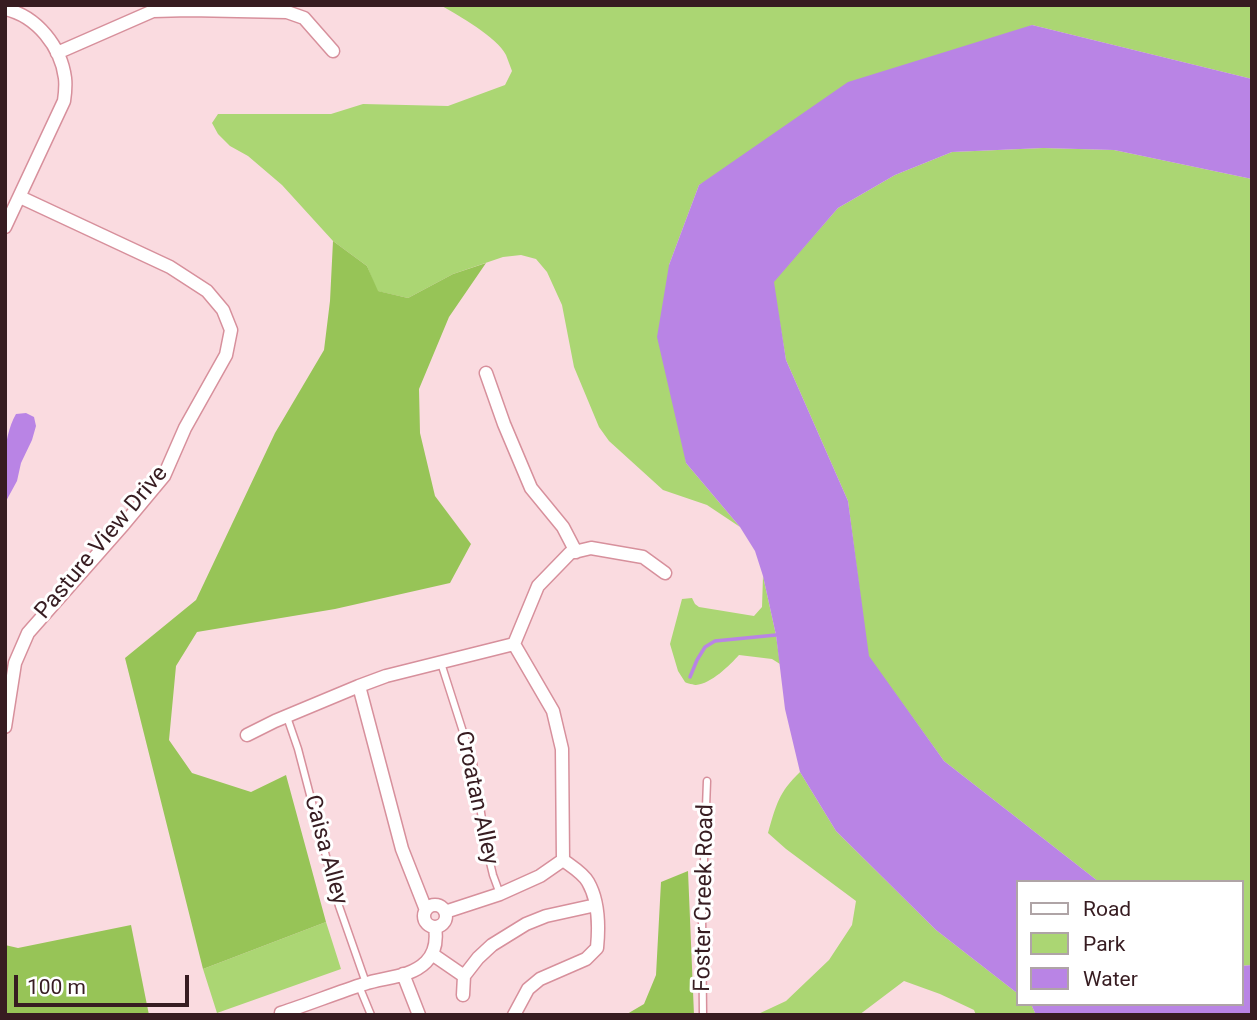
<!DOCTYPE html>
<html>
<head>
<meta charset="utf-8">
<style>
	body { margin:0 }
	#map { position:relative; width:1257px; height:1020px; overflow:hidden; background:#fadbe0; font-family:Roboto,sans-serif }
	canvas { display:block }
	.frame { position:absolute; inset:0; border:7px solid #371c21; pointer-events:none }
	.legend { position:absolute; left:1016px; top:880px; width:228px; height:126px; box-sizing:border-box; background:#fff; border:2px solid #afa4a6; margin:0; padding:9px 12px; list-style:none; font-size:21px; color:#371c21 }
	.legend li { display:flex; align-items:center; gap:14px; height:35px }
	.legend b { width:35px; border:2px solid #afa4a6 }
	.scale { position:absolute; left:14px; top:975px; width:175px; height:32px; box-sizing:border-box; border:4px solid #371c21; border-top:0; padding-left:9px; font-size:21px; line-height:24px; white-space:nowrap; color:#371c21; -webkit-text-stroke:5px #fff; paint-order:stroke }
</style>
</head>
<body>
<div id="map">
<canvas width="1257" height="1020"></canvas>
<div class="frame"></div>
<ul class="legend">
<li><b style="height:9px;background:#fff"></b>Road</li>
<li><b style="height:19px;background:#abd673"></b>Park</li>
<li><b style="height:19px;background:#b984e5"></b>Water</li>
</ul>
<div class="scale">100 m</div>
</div>
<script>
const c = document.querySelector('canvas').getContext('2d');
c.lineJoin = 'round';
function fill(path, color) { c.fillStyle = color; c.fill(path, 'evenodd'); }
function stroke(path, color, width, dash) { c.strokeStyle = color; c.lineWidth = width; c.lineCap = dash ? 'butt' : 'round'; c.setLineDash(dash || []); c.stroke(path); }
function drawText(font, color, halo, rows, align = 'center') {
  c.font = font + ' Roboto,sans-serif'; c.lineWidth = 6; c.setLineDash([]); c.textBaseline = 'middle'; c.strokeStyle = halo; c.fillStyle = color; for (const [text, x, y, turn = 0] of rows) {
    c.save(); c.translate(x, y); c.rotate((+turn || 0) * Math.PI / 180); c.textAlign = isNaN(turn) ? turn : align; if (halo) c.strokeText(text, 0, 0); c.fillText(text, 0, 0); c.restore();
  }
}
fill(new Path2D(`
	M440 5H1252V79L1032 25 699 185 669 265 686 463 740 527 707 505 663 490 609 441 599 427 574 367 562 305 547 272 536 259 521 255 503 257 453 274 408 298 377 291 367 266 333 241 282 185 248 156 230 146 218 134 212 123 218 114H331L363 104 448 106 505 85 512 71C510 66 508 60 506 55 497 37 458 15 440 5Z
	M1043 148 1114 150 1252 179V965L1241 966V882H1099L944 761 868 656 848 501 786 360 773 282 838 208 895 175 952 152Z
	M763 576 776 635 780 664 772 659 739 655C730 665 711 684 696 685 695 685 686 683 685 682L678 671 670 644 682 599 692 598 695 604 699 607 754 616 762 607Z
	M800 772 836 831 936 930 1017 993V1004H1031L1036 1015H976L974 1010 940 994 904 981 859 1015H756L786 1001 829 960 852 925 856 901 786 849 768 833C776 805 779 792 800 772Z
	M326 922 341 969 217 1013 203 969Z`), '#abd673');
fill(new Path2D(`
	M333 241 367 266 378 291 408 298 453 274 486 263 449 317 419 389 420 433 435 496 471 544 450 583 335 609 197 632 176 666 169 740 192 773 251 792 286 775 326 922 203 969 125 658 196 600 275 433 324 350 330 301Z
	M688 871 694 1015H621L627 1014 644 1004 656 975 661 882Z
	M131 925 149 1015H5V945L18 948Z`), '#97c457');
fill(new Path2D(`
	M1032 25 1252 79V179L1114 150 1043 148 952 152 895 175 838 208 774 282 786 360 848 501 869 656 944 761 1099 882H1017V993L936 930 836 831 800 772 785 709 776 635 763 576 755 551 740 527 686 463 657 337 669 265 699 185 848 82Z
	M26 413 34 417 36 426 32 440 21 463 17 481 5 503C5 473 1 441 16 414Z
	M1252 965V1015H1036L1031 1004H1241V966Z`), '#b984e5');
stroke(new Path2D(`
	M690 677 697 660 705 647 715 641 776 635`), '#b984e5', 3.5);
const lane = new Path2D(`
	M441 663 473 763 487 850 493 875 500 894
	M287 717 298 749 339 906 366 983
	M359 986 371 1015
	M703 1015 702 914 707 781`);
const street = new Path2D(`
	M5 9C37 16 61 47 65 78 66 86 65 94 64 101L5 227
	M57 53 153 11 189 10 287 12 304 18 333 51
	M486 373 504 424 531 488 563 527 576 552
	M514 644 538 586 570 553 591 548 643 557 665 573
	M5 727 15 663 28 633 124 524 164 476 185 428 226 355 231 330 223 310 207 291 170 267 20 197
	M247 735 275 721 359 686
	M424 916a11 11 0 1 1 22 0a11 11 0 1 1-22 0Z
	M426 910 402 849 359 686 386 676 514 644
	M445 912 500 894 540 876 563 860 562 749 553 711 514 644
	M432 954 464 976
	M403 974 419 1015
	M463 995 464 976 478 958 492 945 526 924 546 916 596 905
	M281 1015V1013C309 1004 336 993 364 984 384 977 410 978 426 962 436 952 437 940 435 927
	M514 1015 528 989 540 979 586 959 597 948C599 928 599 901 588 882 583 873 571 866 563 860`);
stroke(lane, '#d7909c', 9);
stroke(street, '#d7909c', 15);
stroke(lane, '#fff', 6);
stroke(street, '#fff', 12);
drawText('23px', '#371c21', '#fff', [
	["Pasture View Drive",102,543,-50],
	["Croatan Alley",476,798,78],
	["Caisa Alley",325,850,75],
	["Foster Creek Road",705,898,-89]
]);
</script>
</body>
</html>
